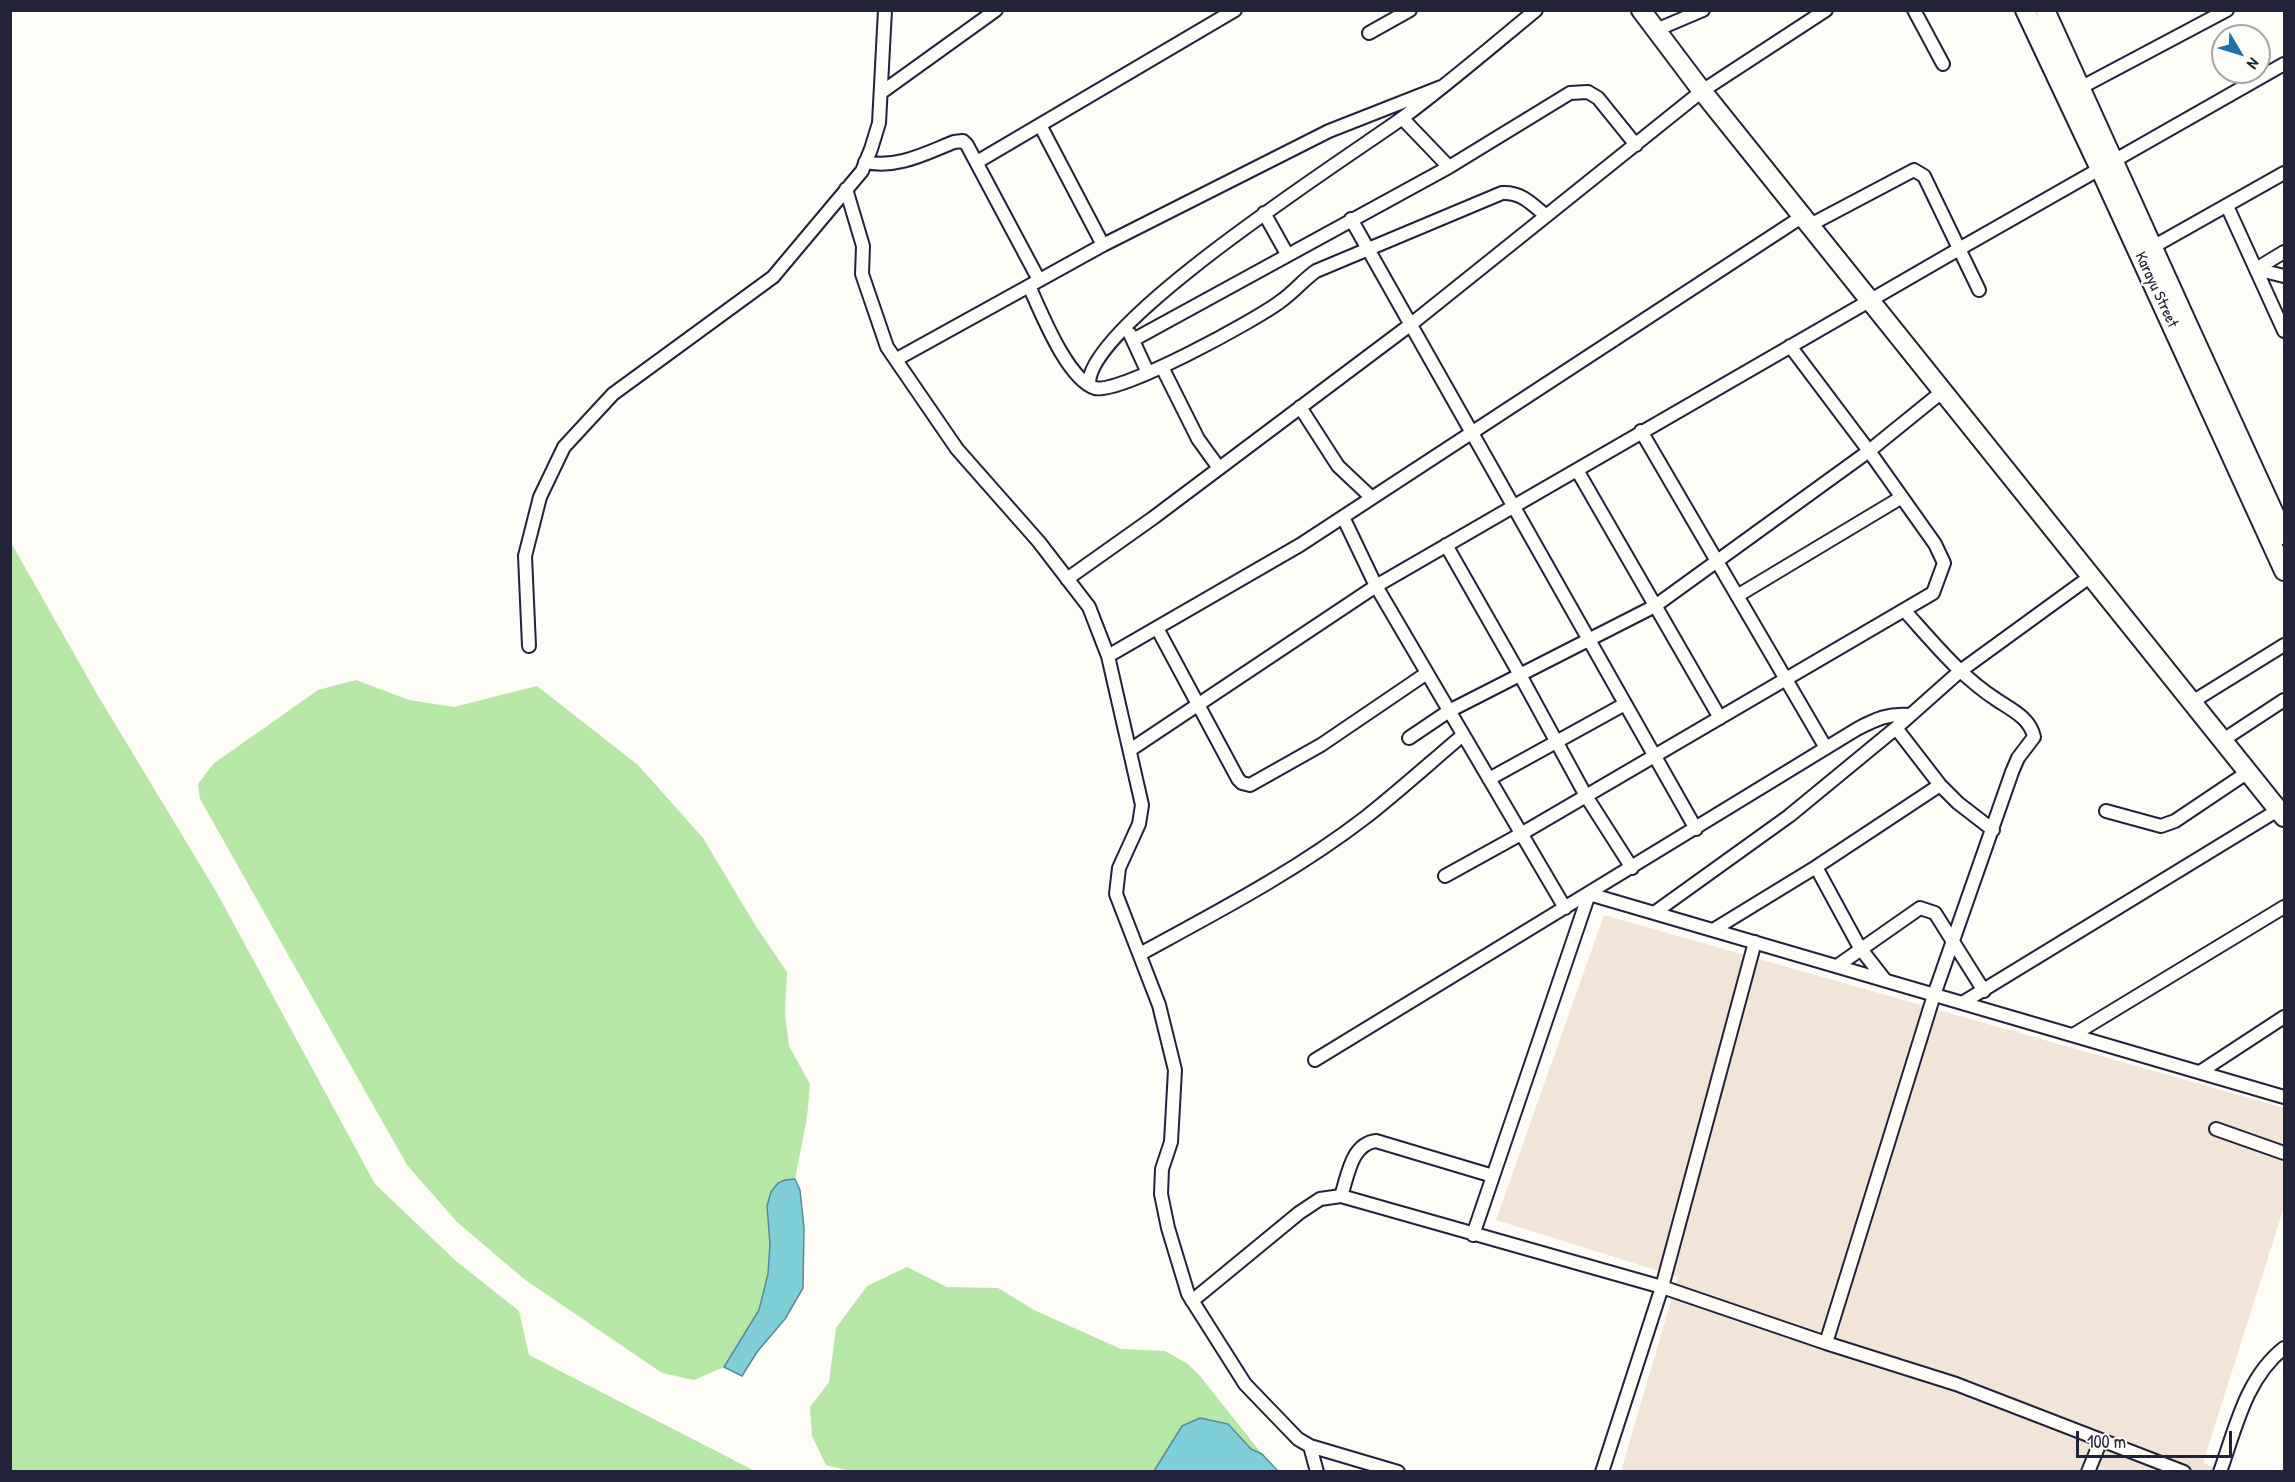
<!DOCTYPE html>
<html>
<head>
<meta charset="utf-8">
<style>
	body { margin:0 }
	#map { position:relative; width:2295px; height:1482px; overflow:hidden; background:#fdfcf7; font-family:"Patrick Hand",sans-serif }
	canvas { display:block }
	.frame { position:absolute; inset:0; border:12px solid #22223b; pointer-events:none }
	.north { position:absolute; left:2211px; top:24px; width:60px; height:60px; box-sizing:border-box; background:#fdfcf7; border:2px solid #a5a5ac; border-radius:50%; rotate:128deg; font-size:16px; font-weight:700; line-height:24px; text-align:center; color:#22223b }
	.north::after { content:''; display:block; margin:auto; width:21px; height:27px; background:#1f6fb2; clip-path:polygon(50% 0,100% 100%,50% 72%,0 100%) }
	.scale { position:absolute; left:2076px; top:1431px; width:156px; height:27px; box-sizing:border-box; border:3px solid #22223b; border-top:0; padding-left:8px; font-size:18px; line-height:21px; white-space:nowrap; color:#22223b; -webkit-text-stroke:4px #fdfcf7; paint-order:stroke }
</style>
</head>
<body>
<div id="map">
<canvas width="2295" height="1482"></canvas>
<div class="frame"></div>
<div class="north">N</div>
<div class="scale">100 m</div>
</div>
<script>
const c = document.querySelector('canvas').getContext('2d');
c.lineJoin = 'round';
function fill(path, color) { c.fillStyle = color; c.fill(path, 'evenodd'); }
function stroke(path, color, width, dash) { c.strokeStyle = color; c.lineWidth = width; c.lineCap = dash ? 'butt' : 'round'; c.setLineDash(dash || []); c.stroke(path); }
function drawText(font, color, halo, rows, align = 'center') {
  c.font = font + ' "Patrick Hand",sans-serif'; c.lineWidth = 4.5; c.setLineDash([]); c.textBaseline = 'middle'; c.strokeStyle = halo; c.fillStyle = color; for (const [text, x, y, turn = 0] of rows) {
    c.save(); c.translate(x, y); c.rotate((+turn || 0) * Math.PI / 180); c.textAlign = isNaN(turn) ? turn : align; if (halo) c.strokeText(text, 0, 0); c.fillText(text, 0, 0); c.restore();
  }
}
fill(new Path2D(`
	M1604 915 2284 1108V1207L2203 1463 2224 1471H1621L1678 1277 1496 1220Z`), '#f3e4d8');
fill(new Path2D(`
	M10 541 97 694 217 893 375 1184 456 1261 519 1311 529 1355 755 1471H11Z
	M356 680 409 700 454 707 537 686 638 765 703 838 757 928 787 972 785 1013 789 1046 810 1084 807 1118 795 1179 785 1180 768 1206 770 1244 768 1274 759 1310 724 1367 694 1380 662 1373 524 1279 457 1222 407 1165 200 799 198 784 213 764 318 690Z
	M907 1267 947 1287 998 1288 1034 1310 1121 1349 1165 1351 1188 1364 1200 1376 1262 1454 1251 1449 1228 1424 1182 1426 1154 1471H850L826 1465 812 1436 810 1407 829 1382 836 1328 867 1286Z`), '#b7e7a6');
const water = new Path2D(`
	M795 1179 800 1190 804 1228 803 1288 785 1319 757 1352 742 1376 724 1367 759 1310 768 1274 770 1244 767 1206 771 1192 778 1183 785 1180Z
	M1200 1418 1228 1424 1251 1449 1262 1454 1278 1471H1154L1182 1426Z`);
fill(water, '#7ecfd7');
stroke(water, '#598a99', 1.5);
const street = new Path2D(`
	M1914 10 1943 64
	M1656 30 1703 10
	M1369 33 1410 10
	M2080 88 2227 10
	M882 92 996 10
	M1402 118 1449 167
	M1040 125 1103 245
	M865 162C897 169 926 153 954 142L963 141 967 145 1039 280
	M977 162 1235 10
	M846 189 863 246 862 274 887 347 957 449 1039 542 1089 607 1108 656 1142 805 1139 824 1119 868 1116 894 1159 1005 1175 1070 1171 1142 1162 1169 1161 1194 1168 1228 1188 1294 1245 1384 1298 1439 1310 1446 1398 1472
	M2227 206 2284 331
	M1264 213 1287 254
	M1351 219 1696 829
	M1810 225 1914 170 1924 176 1979 290
	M2151 248 2284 173
	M2256 269 2284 252
	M2256 269 2284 276
	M1029 286C1041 312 1067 379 1095 388 1119 395 1258 319 1281 301 1294 292 1303 280 1316 271L1502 193C1522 192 1532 204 1546 216
	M1130 334 1148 373
	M1133 340 1449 167 1570 93 1588 92 1598 98 1636 145
	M897 359 1103 245 1329 131 1441 87
	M1162 367 1198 439 1219 468
	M1089 383C1090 322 1345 159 1401 119 1447 85 1491 47 1536 10
	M1300 407 1338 466 1372 498
	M1641 431 1826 748
	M1577 470 1720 718
	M1343 517 1376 586 1565 908
	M1446 545 1519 673 1586 796 1632 868
	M1067 579 1153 518 1410 325 1702 91 1826 10
	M1737 596 1902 497
	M1157 628 1238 779 1242 783 1250 785 1321 745 1427 673
	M529 646 525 556 540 497 564 447 613 394 773 277 862 171 871 149 879 123 885 10
	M1108 656 1300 545 1803 216
	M2192 702 2284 645
	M1896 728 1940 785 1958 803 1993 830
	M1409 738 1449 711 1655 606 1869 451 1943 391
	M2223 740 2284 700
	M1130 750 1376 586 1959 249 2284 64
	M1489 779 1625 704
	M2106 811 2161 826 2175 821 2248 772
	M1816 867 1860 948 1885 980
	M1445 876 1521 834 1933 593 1944 563 1935 544 1869 451 1790 346
	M1654 913 1789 816 1896 728 1959 672 2091 576
	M1713 930 1816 867 1940 785
	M1140 954C1217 912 1296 871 1366 817 1399 791 1431 762 1463 735
	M1837 966 1920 908 1935 913 1984 991
	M1962 1003 2278 810
	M2073 1035 2284 907
	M1315 1060 1857 729C1876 719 1889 713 1910 715
	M2200 1072 2284 1017
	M2216 1129 2284 1153
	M1341 1196C1348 1176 1351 1144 1376 1141L1493 1176
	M1473 1235 1589 894 2284 1097
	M1192 1301 1299 1213 1320 1199 1341 1196 1662 1287 1826 1343 1956 1384 2184 1472
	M1826 1343 1934 995 2012 772 2018 758 2034 737C2030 718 2012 710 1997 700 1960 676 1933 642 1904 610
	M1310 1446 1317 1472
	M1602 1472 1662 1287 1755 942
	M2088 1472 2101 1440
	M2220 1472C2236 1427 2246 1378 2284 1348`);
const secondary = new Path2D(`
	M1641 10 1702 91 2284 817
	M2025 10 2100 169 2284 571
	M2045 10C2124 186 2204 360 2284 535`);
stroke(street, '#22223b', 16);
stroke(secondary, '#22223b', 22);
stroke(street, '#fdfcf7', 12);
stroke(secondary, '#fdfcf7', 18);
drawText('16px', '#22223b', '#fdfcf7', [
	["Karayu Street",2156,290,65]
]);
</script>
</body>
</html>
